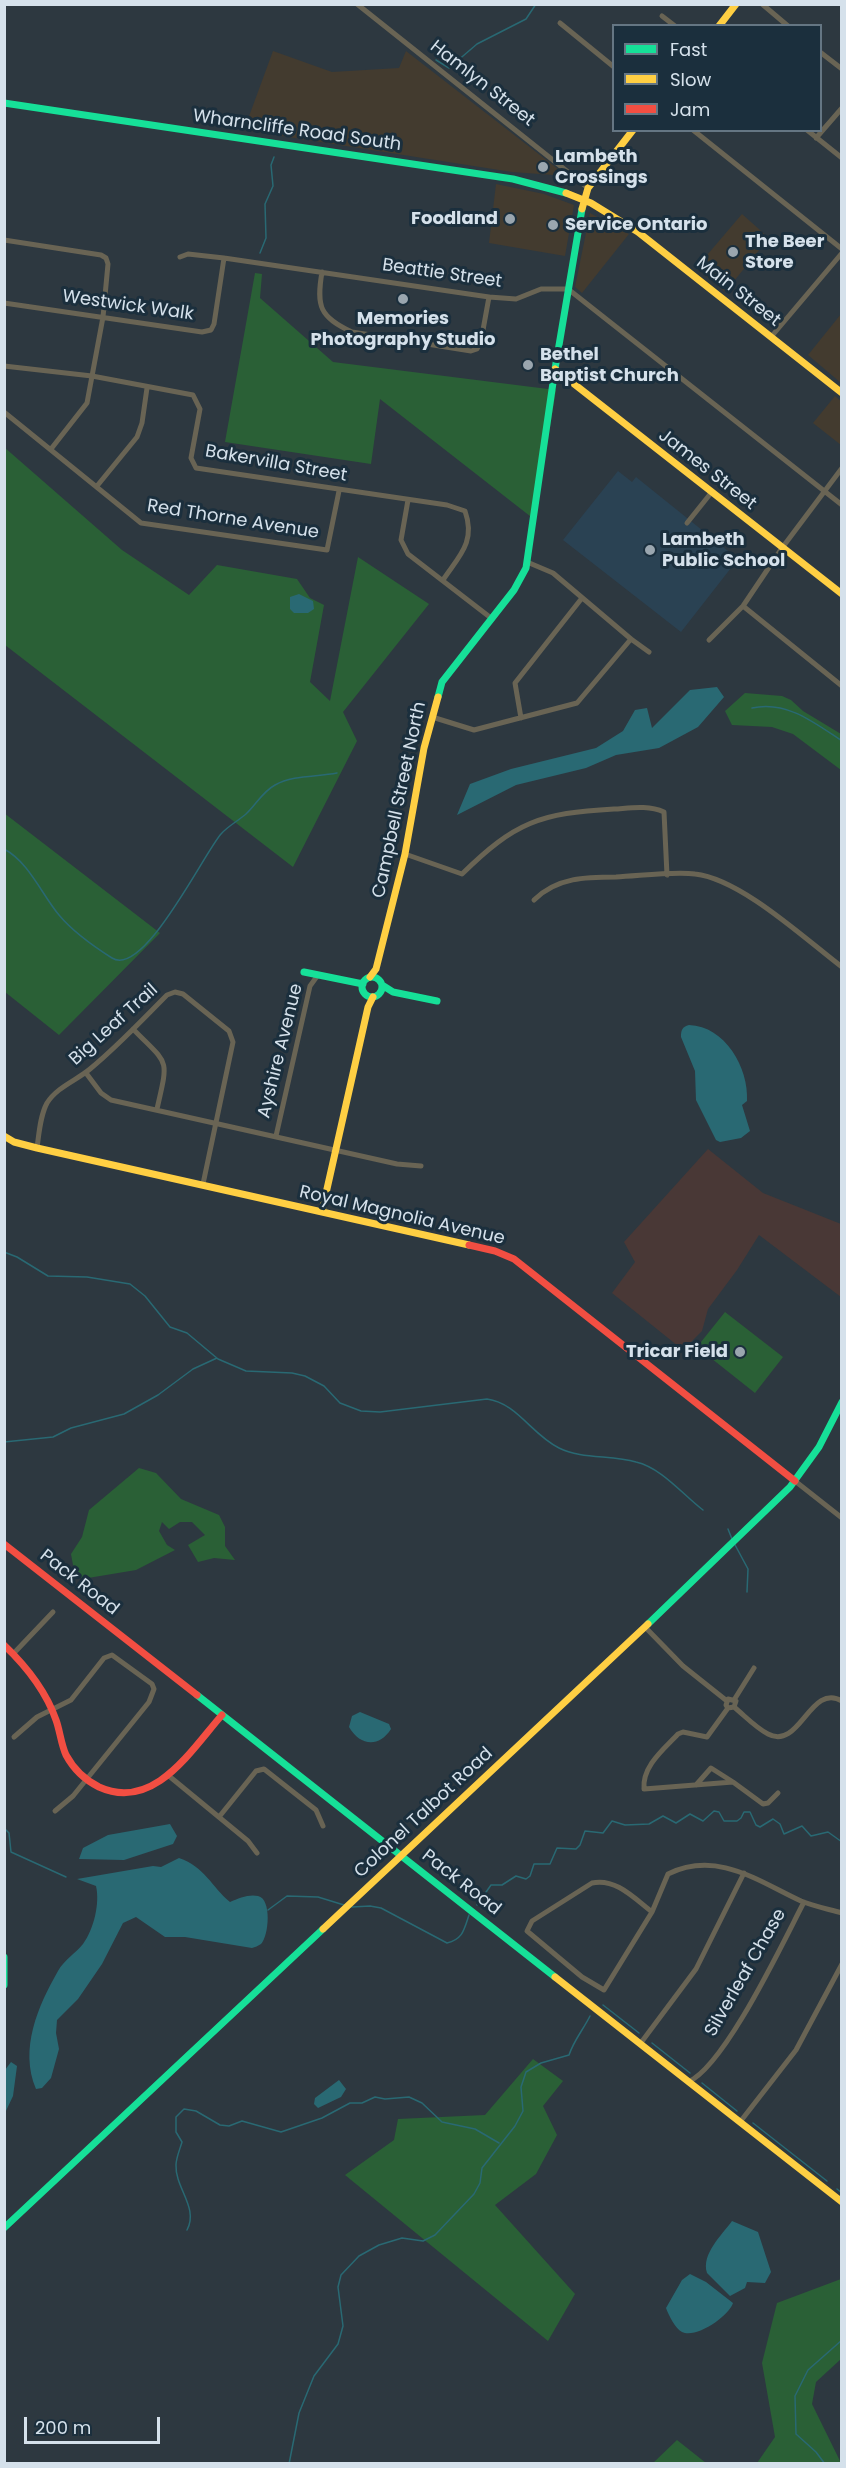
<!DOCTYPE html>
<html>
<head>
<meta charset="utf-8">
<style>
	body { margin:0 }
	#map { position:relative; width:846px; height:2468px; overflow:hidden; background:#2d3840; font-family:Poppins,sans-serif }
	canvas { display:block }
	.frame { position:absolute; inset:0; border:6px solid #d5e1eb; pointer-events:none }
	.legend { position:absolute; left:612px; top:24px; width:210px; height:108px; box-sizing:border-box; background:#1b2f3d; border:2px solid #657683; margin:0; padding:8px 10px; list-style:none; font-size:18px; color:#d5e1eb }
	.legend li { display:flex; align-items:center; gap:12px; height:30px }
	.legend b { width:30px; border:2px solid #657683 }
	.scale { position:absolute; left:24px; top:2417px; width:136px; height:27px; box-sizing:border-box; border:3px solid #d5e1eb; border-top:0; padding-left:8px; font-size:18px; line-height:21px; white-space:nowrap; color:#d5e1eb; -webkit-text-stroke:4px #1b2f3d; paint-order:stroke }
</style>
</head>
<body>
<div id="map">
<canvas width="846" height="2468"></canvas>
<div class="frame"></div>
<ul class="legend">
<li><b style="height:8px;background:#16e098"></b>Fast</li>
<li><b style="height:8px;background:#ffcf43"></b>Slow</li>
<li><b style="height:8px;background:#f24e42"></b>Jam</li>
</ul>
<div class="scale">200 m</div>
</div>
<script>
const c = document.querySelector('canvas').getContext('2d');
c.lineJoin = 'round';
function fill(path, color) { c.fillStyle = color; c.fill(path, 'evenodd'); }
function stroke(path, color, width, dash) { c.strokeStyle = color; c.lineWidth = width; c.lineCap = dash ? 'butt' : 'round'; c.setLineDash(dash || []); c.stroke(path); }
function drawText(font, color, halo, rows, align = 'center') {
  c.font = font + ' Poppins,sans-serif'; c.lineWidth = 6; c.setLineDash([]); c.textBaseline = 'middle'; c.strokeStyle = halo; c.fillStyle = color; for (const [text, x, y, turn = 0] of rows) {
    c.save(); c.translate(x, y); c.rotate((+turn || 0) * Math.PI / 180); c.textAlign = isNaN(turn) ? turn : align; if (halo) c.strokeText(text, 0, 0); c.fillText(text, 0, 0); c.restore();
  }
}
fill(new Path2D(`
	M273 51 332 72 399 68 406 51 567 176 512 172 250 131 248 119Z
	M496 184 544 194 574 205 565 256 489 243Z
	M590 213 629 234 582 293 575 287Z
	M742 214 769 238 725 292 696 268Z
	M841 314V383L808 355Z
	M835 396 841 401V445L813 423Z`), '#433b2f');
fill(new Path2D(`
	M708 1149 763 1193 841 1224V1297L759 1235 737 1270 708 1309 702 1331 683 1350 612 1293 635 1262 624 1242Z`), '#493836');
fill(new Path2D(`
	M618 471 632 482 636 477 738 559 681 632 563 540Z`), '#2a4253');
fill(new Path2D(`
	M255 273 262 274 260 298 333 362 556 390 535 520 380 399 371 464 225 442Z
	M4 447 122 550 189 595 217 565 297 579 310 598 324 605 310 682 330 701 358 557 429 604 343 712 357 741 293 867 5 645Z
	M745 693 782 696 791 700 803 711 841 734V770L793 734 772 727 732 725 725 711Z
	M4 813 160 933 59 1035 5 992Z
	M725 1312 783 1357 755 1393 697 1347Z
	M139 1468 156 1473 181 1499 219 1515 225 1527V1546L235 1560 214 1558 198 1562 188 1545 205 1535 192 1522H180L169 1529 162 1522 159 1531 167 1545 175 1550 136 1570 82 1579 73 1565 71 1554 82 1537 89 1510Z
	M533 2059 563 2081 543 2106 557 2135 536 2174 495 2205 575 2294 548 2341 345 2175 394 2140 398 2119 485 2115Z
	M841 2279V2359L816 2382 812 2404 841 2463H757L775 2437 762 2363 777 2303Z
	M677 2440 706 2463H653Z`), '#2a6036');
fill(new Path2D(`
	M299 594 313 601 314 609 308 613H294L290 609V597Z
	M717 687 724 697 698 727 659 748 616 755 586 768 516 785 457 815 470 784 511 769 596 748 623 731 635 710 647 708 652 728 690 690Z
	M689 1025C725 1026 749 1068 747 1101L742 1105 750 1131 741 1138 720 1142 716 1140 696 1100 695 1071 681 1037C681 1030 682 1027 689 1025Z
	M360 1712 389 1724 391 1729C379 1748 360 1746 349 1727L352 1716Z
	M170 1824 177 1836 173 1844 124 1860 79 1859 83 1848 108 1835Z
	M179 1858C205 1867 211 1886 230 1902 239 1898 249 1894 258 1896 272 1899 269 1936 261 1944 258 1946 255 1947 252 1948L185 1937H165L136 1917 123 1923 102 1964 78 1999 57 2020 56 2033 59 2049 51 2078 42 2088 36 2089C19 2049 38 2006 58 1971 64 1960 76 1953 83 1944 94 1929 100 1903 96 1886L77 1879 153 1866 161 1867Z
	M11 2062 17 2066 13 2096 5 2113V2070Z
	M339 2080 346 2089 341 2097 318 2108 314 2104 315 2098Z
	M732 2221 758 2232 771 2272 765 2283 747 2282 745 2288 730 2296 707 2273C701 2254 722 2235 732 2221Z
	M690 2274 706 2282 733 2303C729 2316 696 2339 682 2332 675 2328 669 2316 666 2308L682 2280Z`), '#296973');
stroke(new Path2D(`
	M436 60 449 68 477 44 526 19 536 4
	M260 253 266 238 265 204 273 186 271 165 274 157
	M752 708C786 700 815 723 842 741
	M4 849C29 862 42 895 59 915 74 933 93 946 112 958 144 978 204 853 221 834 228 826 238 821 246 814 256 805 262 792 275 785 293 775 316 777 337 773
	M4 1252 17 1257 48 1276 87 1277 130 1284 145 1296 170 1327 187 1333 218 1359 246 1371 292 1373 305 1376 324 1386 340 1403 361 1411 380 1412 487 1399C517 1403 532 1435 559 1448 581 1459 611 1455 636 1462 662 1468 683 1495 703 1510
	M4 1442 53 1437 71 1428 124 1414 158 1395 193 1369 217 1358
	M728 1529 732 1539
	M734 1543 748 1569 747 1592
	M4 1828 9 1833 11 1852 66 1877
	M477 1905 491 1885H502L516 1876 526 1879 530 1876 534 1864H550L557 1848 576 1849 580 1845 585 1831 603 1833 612 1821 625 1825 649 1824 663 1816 676 1823 690 1814 703 1821 714 1811 719 1812 724 1821H737L741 1818 744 1812H750L756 1825 760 1827 773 1819 780 1824 784 1834 802 1826 811 1836 828 1832 842 1842
	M352 1907 370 1906 381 1908 447 1943C463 1939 464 1930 469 1915
	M268 1910 287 1896 318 1897 344 1905
	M603 2005 639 2033
	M652 2043 690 2073
	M702 2083 737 2111
	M753 2123 827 2181
	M837 2189 842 2193
	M187 2230C199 2208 175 2188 176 2165 176 2158 180 2149 182 2142L176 2132V2117L184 2109 196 2111 220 2125 229 2126 242 2121 281 2132 322 2118 350 2103H362L375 2097 385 2099 409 2097 422 2103 442 2122 475 2129 499 2143
	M289 2464 299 2413 314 2376 338 2344 343 2326 338 2287 341 2275 359 2256 379 2245 402 2238 423 2241 435 2235 474 2194 480 2183 482 2168 515 2126 523 2111 521 2087 526 2072 541 2063 569 2055C574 2040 583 2030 590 2016
	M825 2464 816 2452 796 2434 795 2396 808 2370 842 2340`), '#296973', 1.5);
stroke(new Path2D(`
	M357 4 588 188
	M762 4 788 26
	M662 16 675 26
	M560 23 614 67
	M820 52 842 69
	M693 130 842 249
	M807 130 842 158
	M816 138 842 108
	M4 240 101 255 106 258 108 264 103 317 87 403 51 449
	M180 257 188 254 224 258 489 297 516 299 541 289H568L842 505
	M322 272C316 307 320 317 352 332L471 351 477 349 481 341 489 297
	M4 303 202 332 211 330 214 324 224 258
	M771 337 842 253
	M4 366 92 376 193 395 200 409 191 458 196 468 447 505 465 511C476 542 459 556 443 580
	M4 412 141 523 327 550 339 491
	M97 486 137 437 142 423 147 388
	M408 500 401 540 408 554 491 618
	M687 523 711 493
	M743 606 842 686
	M631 639 649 652
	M709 640 743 606 782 548 842 468
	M432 717 474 730 577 703 631 639 553 573 527 562
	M521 718 515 683 582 598
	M405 854 462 874C515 822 540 813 614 809 631 808 648 805 664 812L667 875
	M534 900C557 877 587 877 616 877 639 876 674 871 695 874 741 879 805 939 842 967
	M133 1029C169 1066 169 1056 157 1109
	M86 1073 101 1093 111 1100 397 1164 421 1166
	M276 1136 310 986 318 975
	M37 1148C39 1134 40 1116 47 1103 57 1087 77 1080 90 1069 118 1046 142 1020 167 995L175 992 183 994 229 1031 233 1042 203 1184
	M795 1481 842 1518
	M645 1627 683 1666 727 1701
	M14 1653 53 1612
	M734 1700 754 1668
	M734 1707 736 1701 728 1699 726 1705 728 1708 734 1707C745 1716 756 1728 768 1734 800 1751 810 1682 842 1701
	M728 1708 707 1737 683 1732 678 1734C664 1749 642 1766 644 1789L733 1782 763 1804 768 1803 778 1793
	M14 1737 37 1717 71 1700 104 1658 112 1655 152 1684 154 1689 149 1702 73 1796 55 1811
	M169 1776 248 1841 257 1853
	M696 1785 711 1768 733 1782
	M219 1817 256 1771 264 1769 316 1810 323 1826
	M652 1912C634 1898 616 1878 592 1883L532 1921 527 1931 582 1977 604 1990 652 1912 668 1874C717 1850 758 1881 801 1901 813 1906 828 1909 842 1913
	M640 2044 696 1969 744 1873
	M688 2082C725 2066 783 1942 804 1902
	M740 2122 796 2050 842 1964`), '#696454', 5);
stroke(new Path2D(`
	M4 103 513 179 566 193
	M438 697 442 682 514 590 526 568 555 369 582 209
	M304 972 363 984
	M362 987a10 10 0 1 1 20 0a10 10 0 1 1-20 0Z
	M382 985 393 992 437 1001
	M648 1624 790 1487 819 1447 842 1402
	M197 1695 555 1977
	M4 1957V1985
	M4 2228 323 1929`), '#16e098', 7);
stroke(new Path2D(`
	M719 26 736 4
	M566 193 591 203 638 232 842 393
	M582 209 588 188 633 130
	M555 369 842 594
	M370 977 376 969 405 854 424 748 438 697
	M4 1136 14 1142 37 1148 469 1245
	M322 1211 368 1007 373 997
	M323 1929 648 1624
	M555 1977 842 2202`), '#ffcf43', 7);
stroke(new Path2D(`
	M469 1245 495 1251 514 1259 795 1481
	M4 1544 197 1695
	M4 1645C26 1666 46 1691 56 1720 60 1731 61 1744 66 1755 73 1768 85 1780 99 1787 154 1812 191 1750 222 1715`), '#f24e42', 7);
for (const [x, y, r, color] of [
	[543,167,6,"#9aa6af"],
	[510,219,6,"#9aa6af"],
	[553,225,6,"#9aa6af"],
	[733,252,6,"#9aa6af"],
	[403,299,6,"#9aa6af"],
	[528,365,6,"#9aa6af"],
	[650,550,6,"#9aa6af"],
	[740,1352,6,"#9aa6af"]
]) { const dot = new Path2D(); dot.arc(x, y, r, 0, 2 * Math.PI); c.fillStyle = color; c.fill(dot); stroke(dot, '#1b2f3d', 2); }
drawText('18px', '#d5e1eb', '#1b2f3d', [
	["Hamlyn Street",482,84,38],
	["Wharncliffe Road South",297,131,8],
	["Beattie Street",442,274,8],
	["Main Street",738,292,38],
	["Westwick Walk",128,306,8],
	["Bakervilla Street",276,464,10],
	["James Street",707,470,38],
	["Red Thorne Avenue",233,520,9],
	["Campbell Street North",400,800,-78],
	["Big Leaf Trail",114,1025,-42],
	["Ayshire Avenue",281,1051,-76],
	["Royal Magnolia Avenue",402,1216,13],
	["Pack Road",79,1583,38],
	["Colonel Talbot Road",424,1813,-43],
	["Pack Road",461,1883,38],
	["Silverleaf Chase",746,1973,-60]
]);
drawText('bold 18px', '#d5e1eb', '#1b2f3d', [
	["Lambeth",555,157],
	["Crossings",555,178],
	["Foodland",498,219,"right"],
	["Service Ontario",565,225],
	["The Beer",745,242],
	["Store",745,263],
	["Memories",403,319,"center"],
	["Photography Studio",403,340,"center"],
	["Bethel",540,355],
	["Baptist Church",540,376],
	["Lambeth",662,540],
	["Public School",662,561],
	["Tricar Field",728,1352,"right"]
], 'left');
</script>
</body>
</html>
